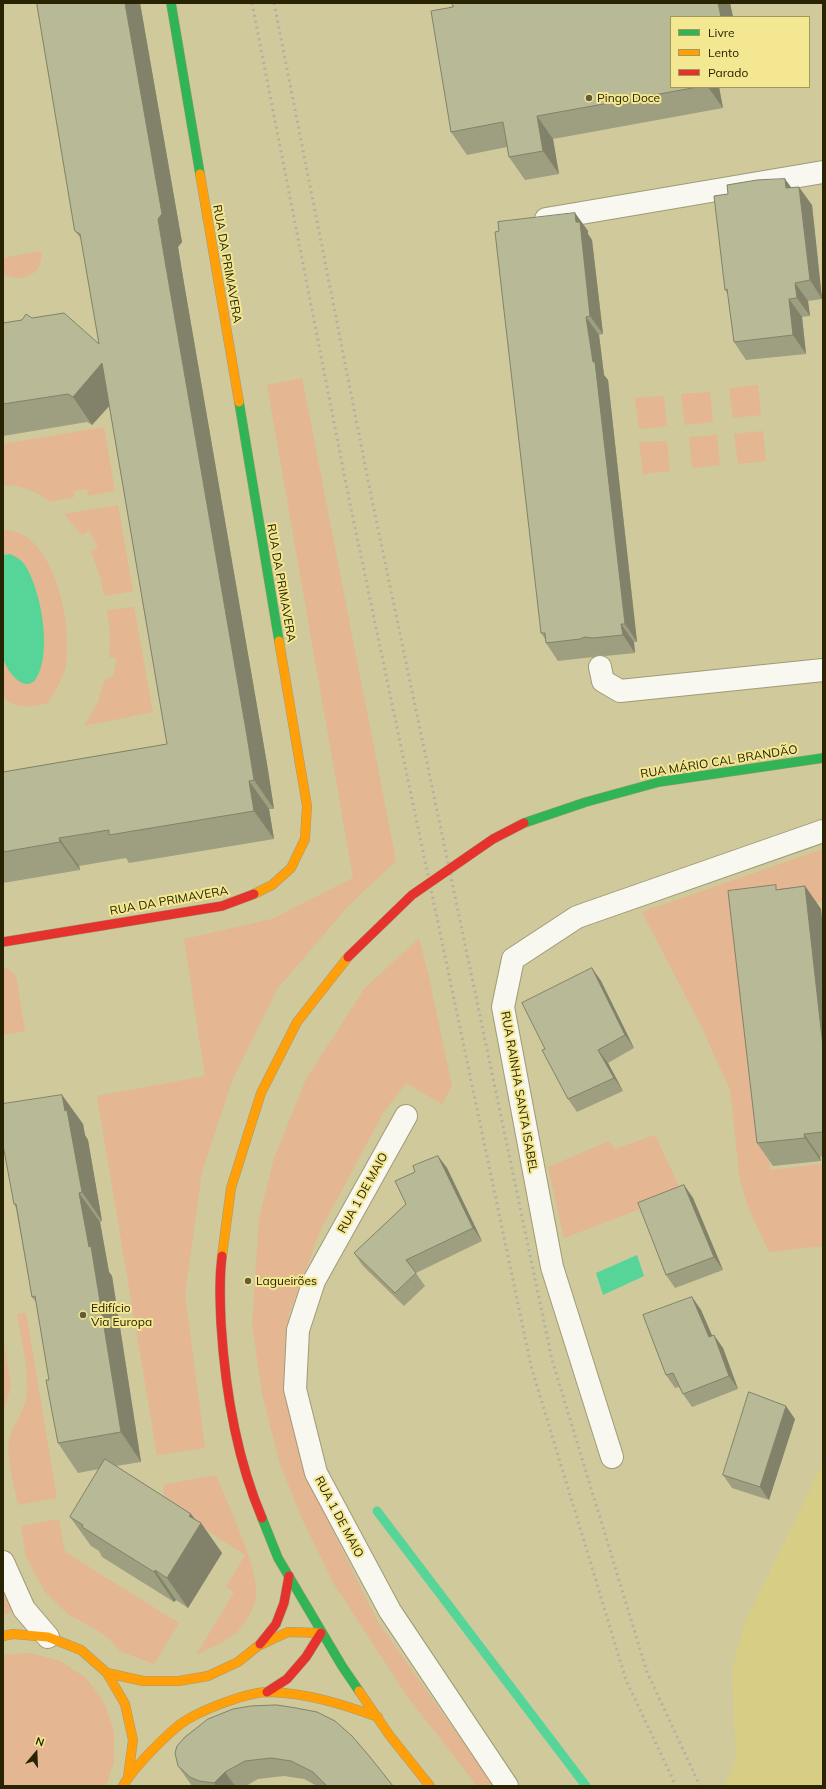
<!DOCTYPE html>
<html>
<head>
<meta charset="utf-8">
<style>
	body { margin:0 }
	#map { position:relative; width:826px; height:1789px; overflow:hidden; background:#d0c99b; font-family:Mulish,sans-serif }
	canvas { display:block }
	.frame { position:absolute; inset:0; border:4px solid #282300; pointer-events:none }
	.legend { position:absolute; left:670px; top:16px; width:140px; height:72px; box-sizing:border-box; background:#f3e792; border:1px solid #a29958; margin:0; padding:5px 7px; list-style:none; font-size:12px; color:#282300 }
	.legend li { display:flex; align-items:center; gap:8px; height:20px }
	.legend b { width:20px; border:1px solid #a29958 }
	.north { position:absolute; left:16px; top:1733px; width:40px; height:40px; -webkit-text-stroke:3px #f3e792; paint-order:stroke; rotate:19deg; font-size:11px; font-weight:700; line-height:16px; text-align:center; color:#282300 }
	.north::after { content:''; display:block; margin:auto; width:14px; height:18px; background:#282300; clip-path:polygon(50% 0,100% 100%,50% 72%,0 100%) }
</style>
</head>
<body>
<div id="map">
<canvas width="826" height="1789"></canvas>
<div class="frame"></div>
<ul class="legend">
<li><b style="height:5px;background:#30b455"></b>Livre</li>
<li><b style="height:5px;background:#ff9f0a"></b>Lento</li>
<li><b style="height:5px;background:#e5322d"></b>Parado</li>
</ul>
<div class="north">N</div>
</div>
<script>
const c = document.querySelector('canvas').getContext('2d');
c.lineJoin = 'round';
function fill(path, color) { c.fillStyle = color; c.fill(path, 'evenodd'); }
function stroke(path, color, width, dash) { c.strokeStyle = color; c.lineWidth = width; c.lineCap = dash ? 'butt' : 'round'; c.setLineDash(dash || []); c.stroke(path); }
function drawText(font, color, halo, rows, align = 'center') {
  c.font = font + ' Mulish,sans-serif'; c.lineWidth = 4; c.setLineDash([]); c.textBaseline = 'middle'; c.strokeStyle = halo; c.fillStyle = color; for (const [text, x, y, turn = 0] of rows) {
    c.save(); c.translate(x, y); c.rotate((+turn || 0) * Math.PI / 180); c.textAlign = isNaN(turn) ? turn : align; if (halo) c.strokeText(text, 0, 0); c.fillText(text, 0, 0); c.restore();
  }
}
fill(new Path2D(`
	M823 1463V1786H724L736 1760 732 1671 744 1625Z`), '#d8cd85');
fill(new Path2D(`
	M41 251C45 274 21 285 3 273V258Z
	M302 378 396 861 349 905 277 989 232 1081 202 1172 185 1294 205 1448 157 1455 97 1096 205 1076 184 939 272 919 353 878 267 385Z
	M758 385 761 415 733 418 729 388Z
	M710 392 713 422 685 425 681 394Z
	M664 396 667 426 639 429 635 398Z
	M104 427 115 491 88 496 87 489 73 491 74 497 50 502C36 491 22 485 3 485V444Z
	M763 431 766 461 738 464 734 434Z
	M717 435 720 465 692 468 689 437Z
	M667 441 670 471 643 474 639 442Z
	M118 505 133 591 104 596 100 576 91 552 98 547 89 531 82 535 64 514Z
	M8 530C56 536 72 626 66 664 64 678 55 691 48 703 31 707 16 710 3 697V657L6 664 44 653C43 627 40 587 25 565 22 561 15 557 10 554L3 555V531Z
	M134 607 153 712 84 726 98 702 105 679 113 677 117 658 109 657 110 635 107 610Z
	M823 849V902L739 911 770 1170 823 1164V1246L769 1252 749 1209 740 1181 730 1090 702 1028 642 912Z
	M419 938 428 973 452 1086 442 1104 406 1083 383 1113 321 1229 289 1314 287 1349 303 1462 330 1525 378 1622 494 1786H477L407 1696 334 1584 302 1519 280 1464 262 1393 252 1324 259 1219 274 1158 306 1079 365 988Z
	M5 968 9 970 16 976 25 1031 3 1035V969Z
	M655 1135 682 1193 564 1238 548 1167 609 1141 615 1149Z
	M26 1313 57 1498 18 1505C14 1484 4 1452 11 1433 15 1421 24 1412 26 1399 31 1374 21 1339 17 1314Z
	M3 1336 11 1386 3 1412Z
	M216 1475C226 1501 260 1571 256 1596 254 1609 247 1621 238 1631 226 1642 210 1648 196 1655L234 1592 226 1587 245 1555 165 1503 163 1485Z
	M59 1519 65 1552 179 1623 154 1664 120 1651 109 1639 97 1630 68 1614 45 1592 26 1557 21 1526Z
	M3 1587 14 1612 3 1614Z
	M31 1653 60 1661 86 1678 104 1702 114 1731V1762L106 1786H3V1655Z`), '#e4b691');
fill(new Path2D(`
	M10 554C16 557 21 559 25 565 41 590 52 650 37 677 26 697 4 669 3 656 2 645 3 633 3 622 3 600 3 578 3 555Z
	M637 1255 644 1276 603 1295 596 1273Z`), '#57d498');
stroke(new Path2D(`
	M377 1511 586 1786`), '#57d498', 9);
const street = new Path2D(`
	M546 219 823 172
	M600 667 603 681 620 691 823 670
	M406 1116 314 1281 298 1330 295 1389 316 1473 390 1611 507 1786
	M612 1457 552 1267 503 1007 513 959 577 917 823 831
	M3 1562 24 1609 48 1637`);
const fast = new Path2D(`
	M171 3 200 174
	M239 402 279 641
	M524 823 586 802 659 782 823 758
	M262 1518 278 1558 342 1666 359 1691`);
const slow = new Path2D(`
	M200 174 239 402
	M254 894 272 885 291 868 305 839 307 806 279 641
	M222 1256 231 1188 261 1093 297 1022 348 957
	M3 1636 13 1634 48 1637 81 1650 107 1673 125 1704 133 1740 128 1777
	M107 1673 143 1681H179L208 1676 238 1662 258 1646 288 1632 321 1633
	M359 1691 390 1736 430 1786
	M123 1786C133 1768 171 1729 188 1719 207 1708 248 1692 269 1692 307 1693 342 1704 378 1717`);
const jam = new Path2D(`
	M3 942 222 906 254 894
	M222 1256C219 1279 220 1300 221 1323 225 1389 236 1457 262 1518
	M260 1644 276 1624 284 1603 289 1576
	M267 1692 287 1679 306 1657 321 1633`);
stroke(street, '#a09b76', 24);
stroke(fast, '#a09b76', 10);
stroke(slow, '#a09b76', 10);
stroke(jam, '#a09b76', 10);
stroke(street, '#f8f7f0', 22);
stroke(fast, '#30b455', 9);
stroke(slow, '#ff9f0a', 9);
stroke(jam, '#e5322d', 9);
stroke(new Path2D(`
	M252 3 349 499 531 1366 626 1680 676 1786
	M274 3 371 495 552 1360 647 1672 700 1786`), '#b1b0a4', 3, [2, 4]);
const jamBridge = new Path2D(`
	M348 957 412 895 493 839 524 823`);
stroke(jamBridge, '#a09b76', 10, []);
stroke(jamBridge, '#e5322d', 9);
fill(new Path2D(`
	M37 3H140L182 242 178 247 185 289 267 764 274 809H269L274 839 129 863 126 858 79 866 80 870 3 883V772L167 744 109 406 92 425 87 422 3 436V323L32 318 99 344 82 240 75 231Z
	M452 3H730L733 17H671V87H719L723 108 553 139 559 174 525 180 509 157 507 147 467 155 451 132 453 7Z
	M785 179 791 187 812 205 822 299 808 301 810 316 802 317 806 354 746 360 734 342 728 294 725 290Z
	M575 213 588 231V234L592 240 603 334 599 335 604 375 608 380 637 642H634L635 653 605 656 598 655 593 657 558 661 546 643 545 639 541 633Z
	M805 886 821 909 823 930V1156L820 1157 821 1161 773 1166 757 1143 779 889Z
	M592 968 601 981 634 1048 608 1063 623 1091 577 1112 568 1099 545 1049Z
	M62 1095 83 1124 85 1135 88 1140 102 1221 100 1222 109 1272 112 1276 141 1462 116 1466 191 1514 195 1519 201 1523 222 1553 188 1608 176 1600 174 1602 102 1557 99 1551 91 1546 70 1517 99 1469 78 1473 58 1443 49 1380 36 1302 32 1297 16 1208 14 1204Z
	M438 1156 447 1168 482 1241 416 1273 425 1286 404 1306 363 1266 354 1253 406 1204 415 1172Z
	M684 1185 693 1198 723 1270 675 1288 666 1275Z
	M692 1297 701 1310 712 1336 723 1348 738 1389 692 1407 683 1394 679 1387 675 1388 666 1375Z
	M795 1419 769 1500 732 1488 723 1475Z
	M208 1719 393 1786H317L304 1779 284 1776 258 1779 246 1786H192L178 1766Z`), '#9e9f81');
fill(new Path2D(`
	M125 3H140L182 242 178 247 185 289 267 764 274 809 254 780 165 261Z
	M718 3H730L733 17H721Z
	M708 87H719L723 108Z
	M537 116 553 139 559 174 543 151Z
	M785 179 798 198 786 188Z
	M799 187 812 205 822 299 810 280Z
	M575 213 588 231V234L592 240 603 334 590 316 576 222Z
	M795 283 808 301 810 316 797 298Z
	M789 299 802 317 806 354 793 335Z
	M586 317 599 335 604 375 608 380 637 642 625 624Z
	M102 363 122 392 92 425 73 397Z
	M621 624 634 642 635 653 623 635Z
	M249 781 269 809 274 839 254 811Z
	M59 838 79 866 80 870 60 842Z
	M805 886 821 909 823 930V1047Z
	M592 968 601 981 634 1048 625 1035Z
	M598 1050 608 1063 623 1091 614 1078Z
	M62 1095 83 1124 85 1135 88 1140 102 1221 82 1192 65 1111Z
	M804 1134 820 1157 821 1161 805 1138Z
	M438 1156 447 1168 482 1241 473 1228Z
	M684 1185 693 1198 723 1270 714 1257Z
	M79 1193 100 1222 109 1272 112 1276 141 1462 121 1432Z
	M692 1297 701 1310 718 1349 709 1337Z
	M714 1335 723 1348 738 1389 729 1376Z
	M786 1406 795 1419 769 1500 760 1487Z
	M191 1514 200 1526 201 1523 222 1553 188 1608 167 1578 189 1516Z
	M155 1570 176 1600 174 1602 154 1572Z
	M225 1772 235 1786H216L214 1783Z`), '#818269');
const building = new Path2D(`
	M37 3H125L162 214 158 219 165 261 247 736 254 780 249 781 254 811 109 835V830L59 838 60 842 3 852V772L167 744 102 363 73 397 68 394 3 404V323L22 320 26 314 32 318 64 313 99 344 80 234 75 231Z
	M452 3H718L721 17H671V87H698L537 116 543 151 509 157 503 122 451 132 431 11 453 7Z
	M785 179 786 188 799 187 810 280 795 283 797 298 789 299 793 335 734 342 727 289 725 290 714 196 728 194 727 185 757 180Z
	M575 213 576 222H580L590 316 586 317 593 362H595L625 624H621L623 635 593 638 585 637 580 639 546 643 545 633H541L495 232 499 231 498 222Z
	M776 885V890L805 886 823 1047V1132L804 1134 805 1138 757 1143 728 891Z
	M592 968 625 1035 598 1050 614 1078 568 1099 542 1050 545 1049 522 1003Z
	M62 1095 65 1111 67 1110 82 1192 79 1193 89 1247 91 1246 121 1432 58 1443 46 1380H49L35 1296 32 1297 16 1204H14L3 1145V1104Z
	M438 1156 473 1228 406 1260 416 1273 395 1293 354 1253 406 1204 395 1181 415 1172 413 1166Z
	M684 1185 714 1257 666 1275 638 1203Z
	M692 1297 709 1337 714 1335 729 1376 683 1394 673 1373 666 1375 643 1315Z
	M749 1392 786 1406 760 1487 723 1475Z
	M105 1459 191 1514 189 1516 201 1523 167 1578 155 1570 154 1572 82 1527 83 1525 70 1517Z
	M277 1705 296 1708 317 1712 335 1721 352 1736 370 1757 393 1786H327L313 1772 291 1761 271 1758 245 1761 225 1772 214 1783 199 1781 190 1777 178 1766 175 1753 177 1746 185 1737 208 1719 233 1709 251 1706Z`);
fill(building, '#b8b996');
stroke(building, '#818269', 1);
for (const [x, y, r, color] of [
	[589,98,4,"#635d36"],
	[248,1281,4,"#635d36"],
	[83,1315,4,"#635d36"]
]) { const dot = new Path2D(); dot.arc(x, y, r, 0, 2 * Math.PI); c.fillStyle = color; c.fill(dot); stroke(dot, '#f3e792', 1.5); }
drawText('12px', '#282300', '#f3e792', [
	["Pingo Doce",597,98],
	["Lagueirões",256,1281],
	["Edifício",91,1308],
	["Via Europa",91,1322]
], 'left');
drawText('12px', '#282300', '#f3e792', [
	["RUA DA PRIMAVERA",227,264,80],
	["RUA DA PRIMAVERA",281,583,80],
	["RUA MÁRIO CAL BRANDÃO",719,762,-9],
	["RUA DA PRIMAVERA",169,901,-10],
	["RUA RAINHA SANTA ISABEL",519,1092,80],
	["RUA 1 DE MAIO",363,1193,-61],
	["RUA 1 DE MAIO",339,1517,62]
]);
</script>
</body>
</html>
